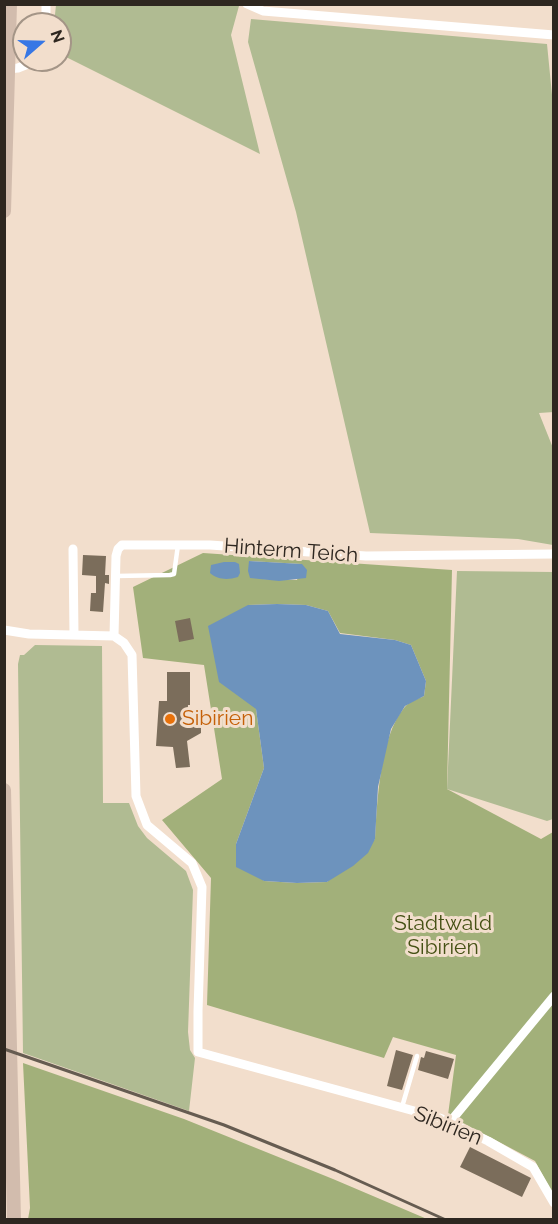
<!DOCTYPE html>
<html>
<head>
<meta charset="utf-8">
<style>
	body { margin:0 }
	#map { position:relative; width:558px; height:1224px; overflow:hidden; background:#f2decc; font-family:Raleway,sans-serif }
	canvas { display:block }
	.frame { position:absolute; inset:0; border:6px solid #2e2720; pointer-events:none }
	.north { position:absolute; left:12px; top:12px; width:60px; height:60px; box-sizing:border-box; background:#f2decc; border:2px solid #a49587; border-radius:50%; rotate:70deg; font-size:16px; font-weight:700; line-height:24px; text-align:center; color:#2e2720 }
	.north::after { content:''; display:block; margin:auto; width:21px; height:27px; background:#3777e5; clip-path:polygon(50% 0,100% 100%,50% 72%,0 100%) }
</style>
</head>
<body>
<div id="map">
<canvas width="558" height="1224"></canvas>
<div class="frame"></div>
<div class="north">N</div>
</div>
<script>
const c = document.querySelector('canvas').getContext('2d');
c.lineJoin = 'round';
function fill(path, color) { c.fillStyle = color; c.fill(path, 'evenodd'); }
function stroke(path, color, width, dash) { c.strokeStyle = color; c.lineWidth = width; c.lineCap = dash ? 'butt' : 'round'; c.setLineDash(dash || []); c.stroke(path); }
function drawText(font, color, halo, rows, align = 'center') {
  c.font = font + ' Raleway,sans-serif'; c.lineWidth = 6; c.setLineDash([]); c.textBaseline = 'middle'; c.strokeStyle = halo; c.fillStyle = color; for (const [text, x, y, turn = 0] of rows) {
    c.save(); c.translate(x, y); c.rotate((+turn || 0) * Math.PI / 180); c.textAlign = isNaN(turn) ? turn : align; if (halo) c.strokeText(text, 0, 0); c.fillText(text, 0, 0); c.restore();
  }
}
fill(new Path2D(`
	M235 5 239 6 231 35 260 154 60 54V24H54L56 5Z
	M251 19 547 44 554 115V412L539 413 553 448V545L518 539 370 533 296 212 248 42Z
	M457 571 553 572V819L547 821 447 789Z
	M35 645 102 646 103 803H129L138 826 147 838 186 871 193 890 188 1032 190 1050 195 1058 189 1111 23 1053 18 664 20 655H24Z`), '#b0bb92');
fill(new Path2D(`
	M203 553 452 570 447 789 541 839 553 832V1194L535 1161 448 1115 456 1055 393 1037 384 1058 207 1005 211 878 162 820 222 779 204 665 143 658 133 587ZM249 561 302 564 297 580 262 579ZM277 604 306 605 328 611 340 633 395 640 411 645 426 681 424 696C418 699 408 702 404 708 380 736 377 803 375 839L327 882 297 883 264 881 236 844 264 768 256 709 248 605Z
	M23 1063 184 1119 333 1179 427 1219H28L30 1208Z`), '#a2b07a');
fill(new Path2D(`
	M249 561 302 564 307 570 306 578 279 581 250 578 248 571Z
	M224 562H235L239 564 240 573 238 577C228 580 218 580 210 573L211 565Z
	M277 604 306 605 328 611 340 634 395 640 411 645 426 681 424 696 405 706 391 729 378 787 375 839 368 853 353 866 327 882 297 883 264 881 236 867V844L264 768 256 709 219 682 208 626 248 605Z`), '#6d93bd');
fill(new Path2D(`
	M83 555 106 556 105 575H109V584L105 583 103 612 90 611 91 593H96V576L82 575Z
	M190 618 194 639 179 642 175 621Z
	M167 672H190V705H188L187 726 195 722 201 726V733L187 741 190 767 176 768 173 747 156 746 159 701H167Z
	M396 1050 413 1055 402 1090 387 1086Z
	M426 1051 454 1059 448 1079 418 1070 421 1057 424 1058Z
	M470 1147 531 1178 522 1197 460 1167Z`), '#7b6d5b');
stroke(new Path2D(`
	M116 576 170 575 174 574 178 545
	M402 1107 417 1056`), '#fff', 4.5);
stroke(new Path2D(`
	M247 4 263 11 554 35
	M46 24V4
	M7 69 18 68 38 60
	M73 549 74 635
	M4 630 29 634 114 636 124 643 132 655 136 796 147 825 192 863 202 887 198 1011V1052L440 1118 488 1141 533 1167 554 1203
	M114 636 116 556 118 549 122 545H210L366 556 554 554
	M450 1122 554 996`), '#fff', 9);
stroke(new Path2D(`
	M4 211 10 4
	M4 790 14 1220`), '#d2bcad', 14);
stroke(new Path2D(`
	M4 1049 224 1125 335 1170 446 1220`), '#665c51', 3);
for (const [x, y, r, color] of [
	[170,719,6,"#e8710a"]
]) { const dot = new Path2D(); dot.arc(x, y, r, 0, 2 * Math.PI); c.fillStyle = color; c.fill(dot); stroke(dot, '#f2decc', 2); }
drawText('21px', '#2e2720', '#f2decc', [
	["Hinterm Teich",291,551,4],
	["Sibirien",448,1126,22]
]);
drawText('21px', '#c56008', '#f2decc', [
	["Sibirien",182,719]
], 'left');
drawText('21px', '#455114', '#f2decc', [
	["Stadtwald",443,924],
	["Sibirien",443,948]
]);
</script>
</body>
</html>
